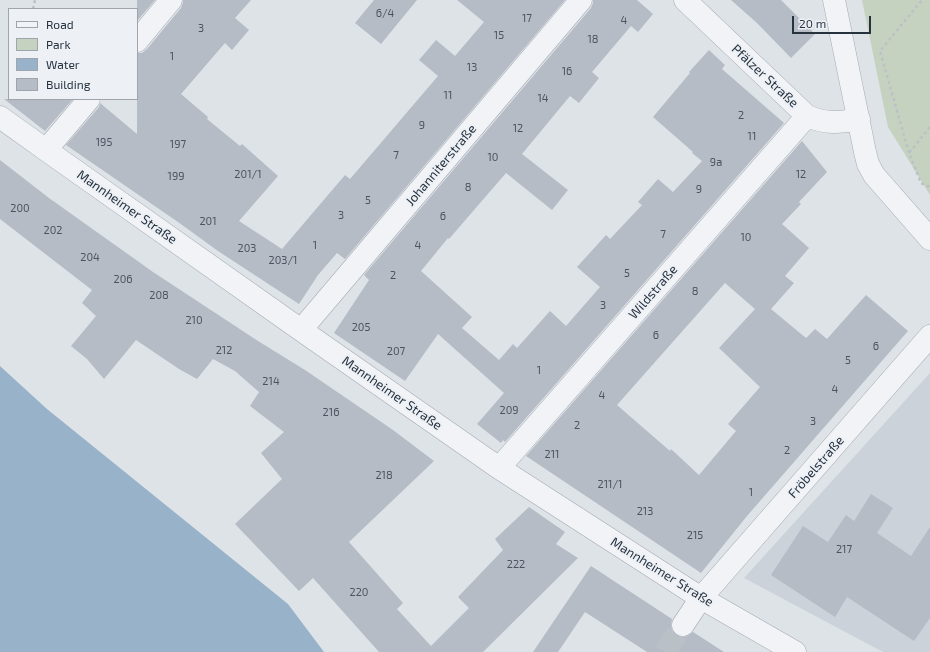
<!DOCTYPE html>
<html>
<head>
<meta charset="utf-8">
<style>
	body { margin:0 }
	#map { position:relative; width:930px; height:652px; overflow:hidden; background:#dee3e8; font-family:"Exo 2",sans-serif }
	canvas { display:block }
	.legend { position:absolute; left:8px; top:8px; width:130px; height:92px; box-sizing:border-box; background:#edf1f6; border:1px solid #9ea5ad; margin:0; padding:5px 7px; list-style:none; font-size:12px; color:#27323f }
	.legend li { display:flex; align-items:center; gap:8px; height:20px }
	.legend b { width:20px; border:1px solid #9ea5ad }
	.scale { position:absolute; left:792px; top:16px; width:79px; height:18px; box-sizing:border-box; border:2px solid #27323f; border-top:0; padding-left:5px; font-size:12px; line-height:14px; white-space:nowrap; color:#27323f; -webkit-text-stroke:3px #edf1f6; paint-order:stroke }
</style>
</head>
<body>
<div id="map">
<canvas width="930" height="652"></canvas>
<ul class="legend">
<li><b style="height:5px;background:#f1f3f6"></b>Road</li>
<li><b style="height:11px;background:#c5d2bf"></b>Park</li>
<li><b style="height:11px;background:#98b3c9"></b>Water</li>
<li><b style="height:11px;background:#b5bcc5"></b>Building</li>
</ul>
<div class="scale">20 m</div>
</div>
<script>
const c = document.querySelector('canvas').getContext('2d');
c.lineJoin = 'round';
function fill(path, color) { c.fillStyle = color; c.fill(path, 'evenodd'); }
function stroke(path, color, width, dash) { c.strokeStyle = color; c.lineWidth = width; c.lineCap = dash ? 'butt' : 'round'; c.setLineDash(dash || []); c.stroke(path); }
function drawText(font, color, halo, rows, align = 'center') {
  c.font = font + ' "Exo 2",sans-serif'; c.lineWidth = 4; c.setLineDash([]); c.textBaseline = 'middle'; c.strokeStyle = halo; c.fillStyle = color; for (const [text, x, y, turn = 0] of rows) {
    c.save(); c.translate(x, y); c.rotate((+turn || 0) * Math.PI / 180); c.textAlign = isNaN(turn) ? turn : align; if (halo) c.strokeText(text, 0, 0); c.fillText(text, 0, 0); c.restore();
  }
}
fill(new Path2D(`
	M930 373V652H883L744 578Z`), '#ccd2da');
fill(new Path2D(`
	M862 0H930V195L888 127Z`), '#c5d2bf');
fill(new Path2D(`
	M0 366 47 409 288 604 324 652H0Z`), '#98b3c9');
fill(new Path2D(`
	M137 0H155L137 21Z
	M183 0H251L235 18 249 30 232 50 225 43 181 94 208 117 207 119 240 146 242 144 278 176 239 221 282 249 345 175 350 179 438 76 419 60 436 40 455 56 484 22 457 0H565L345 259 337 253 318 275 299 304 218 251 178 222 66 145 99 107 100 103 137 134V53H142L147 49 181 8 183 2Z
	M374 0H417L381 44 355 23Z
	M593 0H637L653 14 638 32 631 26 592 72 599 78 579 103 570 96 522 154 568 190 552 210 506 173 449 239 448 238 421 271 472 317 462 328 499 360 513 344 517 348 550 311 566 326 600 287 577 267 606 235 610 239 642 205 638 202 658 179 673 192 702 161 692 153 693 152 653 117 690 73 689 72 709 50 725 65 722 69 784 123 505 442 503 440 501 443 477 424 504 393 438 334 405 381 334 333 369 280 364 275 591 8 593 3Z
	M731 0H781L815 34 791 58 757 23Z
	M4 99H73L45 131Z
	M802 141 827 172 799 202 801 204 782 224 809 248 785 276 794 283 771 309 806 338 815 329 827 339 866 295 908 331 747 516 701 573 526 456ZM725 283 755 309 719 348 760 387 728 424 736 431 699 475 671 449 670 451 617 405Z
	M0 160 49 198 153 272 258 341 305 370 393 430 434 461 349 542 403 603 397 609 431 646 469 608 458 597 503 550 495 539 529 507 565 532 556 544 578 558 483 652H379L313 578 299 591 235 524 282 479 261 453 284 432 250 406 259 392 235 371 213 359 197 379 179 369 136 340 104 379 87 359 71 346 96 316 82 303 92 290 0 219Z
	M871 494 893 508 877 533 911 556 930 527V618L914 641 847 597 835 617 771 575 803 526 828 542 846 515 854 521Z
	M591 566 672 619 671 625 672 630 676 636 682 637 688 636 693 632 724 652H647L585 612 558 652H533Z`), '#b5bcc5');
stroke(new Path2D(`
	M665 652 683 625`), '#b9c0c6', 22, [22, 11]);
const minor = new Path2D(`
	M685 0 807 116C826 124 839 123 859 119
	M834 0 865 152 868 164 874 175 930 239
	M137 41 171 0
	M0 117 46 150 301 330 499 468 701 598 795 652
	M46 150 89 99
	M301 330 581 0
	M499 468 807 116
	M683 625 701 598 930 336`);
stroke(minor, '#a3aab2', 23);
stroke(new Path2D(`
	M33 9 35 0
	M930 127 909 153 921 183 930 187
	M909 153 880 51 922 0`), '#bcc1c6', 2.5, [3, 3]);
stroke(minor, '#f1f3f6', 22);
drawText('11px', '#4a5460', null, [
	["6/4",385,13],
	["17",527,18],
	["4",624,20],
	["3",201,28],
	["15",499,35],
	["18",593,39],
	["1",172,56],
	["13",472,67],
	["16",567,71],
	["11",448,95],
	["14",543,98],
	["2",741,115],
	["9",422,125],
	["12",518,128],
	["11",752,136],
	["195",104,142],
	["197",178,144],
	["7",396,155],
	["10",493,157],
	["9a",716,162],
	["201/1",248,174],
	["12",801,174],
	["199",176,176],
	["8",468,187],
	["9",699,189],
	["5",368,200],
	["200",20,208],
	["3",341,215],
	["6",443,216],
	["201",208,221],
	["202",53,230],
	["7",663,234],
	["10",746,237],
	["1",315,245],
	["4",418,245],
	["203",247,248],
	["204",90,257],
	["203/1",283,260],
	["5",627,273],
	["2",393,275],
	["206",123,279],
	["8",695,291],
	["208",159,295],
	["3",603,305],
	["210",194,320],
	["205",361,327],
	["6",656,335],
	["6",876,346],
	["212",224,350],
	["207",396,351],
	["5",848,360],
	["1",539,370],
	["214",271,381],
	["4",835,389],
	["4",602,395],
	["209",509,410],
	["216",331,412],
	["3",813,421],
	["2",577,425],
	["2",787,450],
	["211",552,454],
	["218",384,475],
	["211/1",610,484],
	["1",751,492],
	["213",645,511],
	["215",695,535],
	["217",844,549],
	["222",516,564],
	["220",359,592]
]);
drawText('13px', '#27323f', '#edf1f6', [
	["Pfälzer Straße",765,76,43],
	["Johanniterstraße",441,165,-50],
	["Mannheimer Straße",127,207,35],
	["Wildstraße",653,292,-49],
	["Mannheimer Straße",392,393,35],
	["Fröbelstraße",816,467,-49],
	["Mannheimer Straße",662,572,32]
]);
</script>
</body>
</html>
